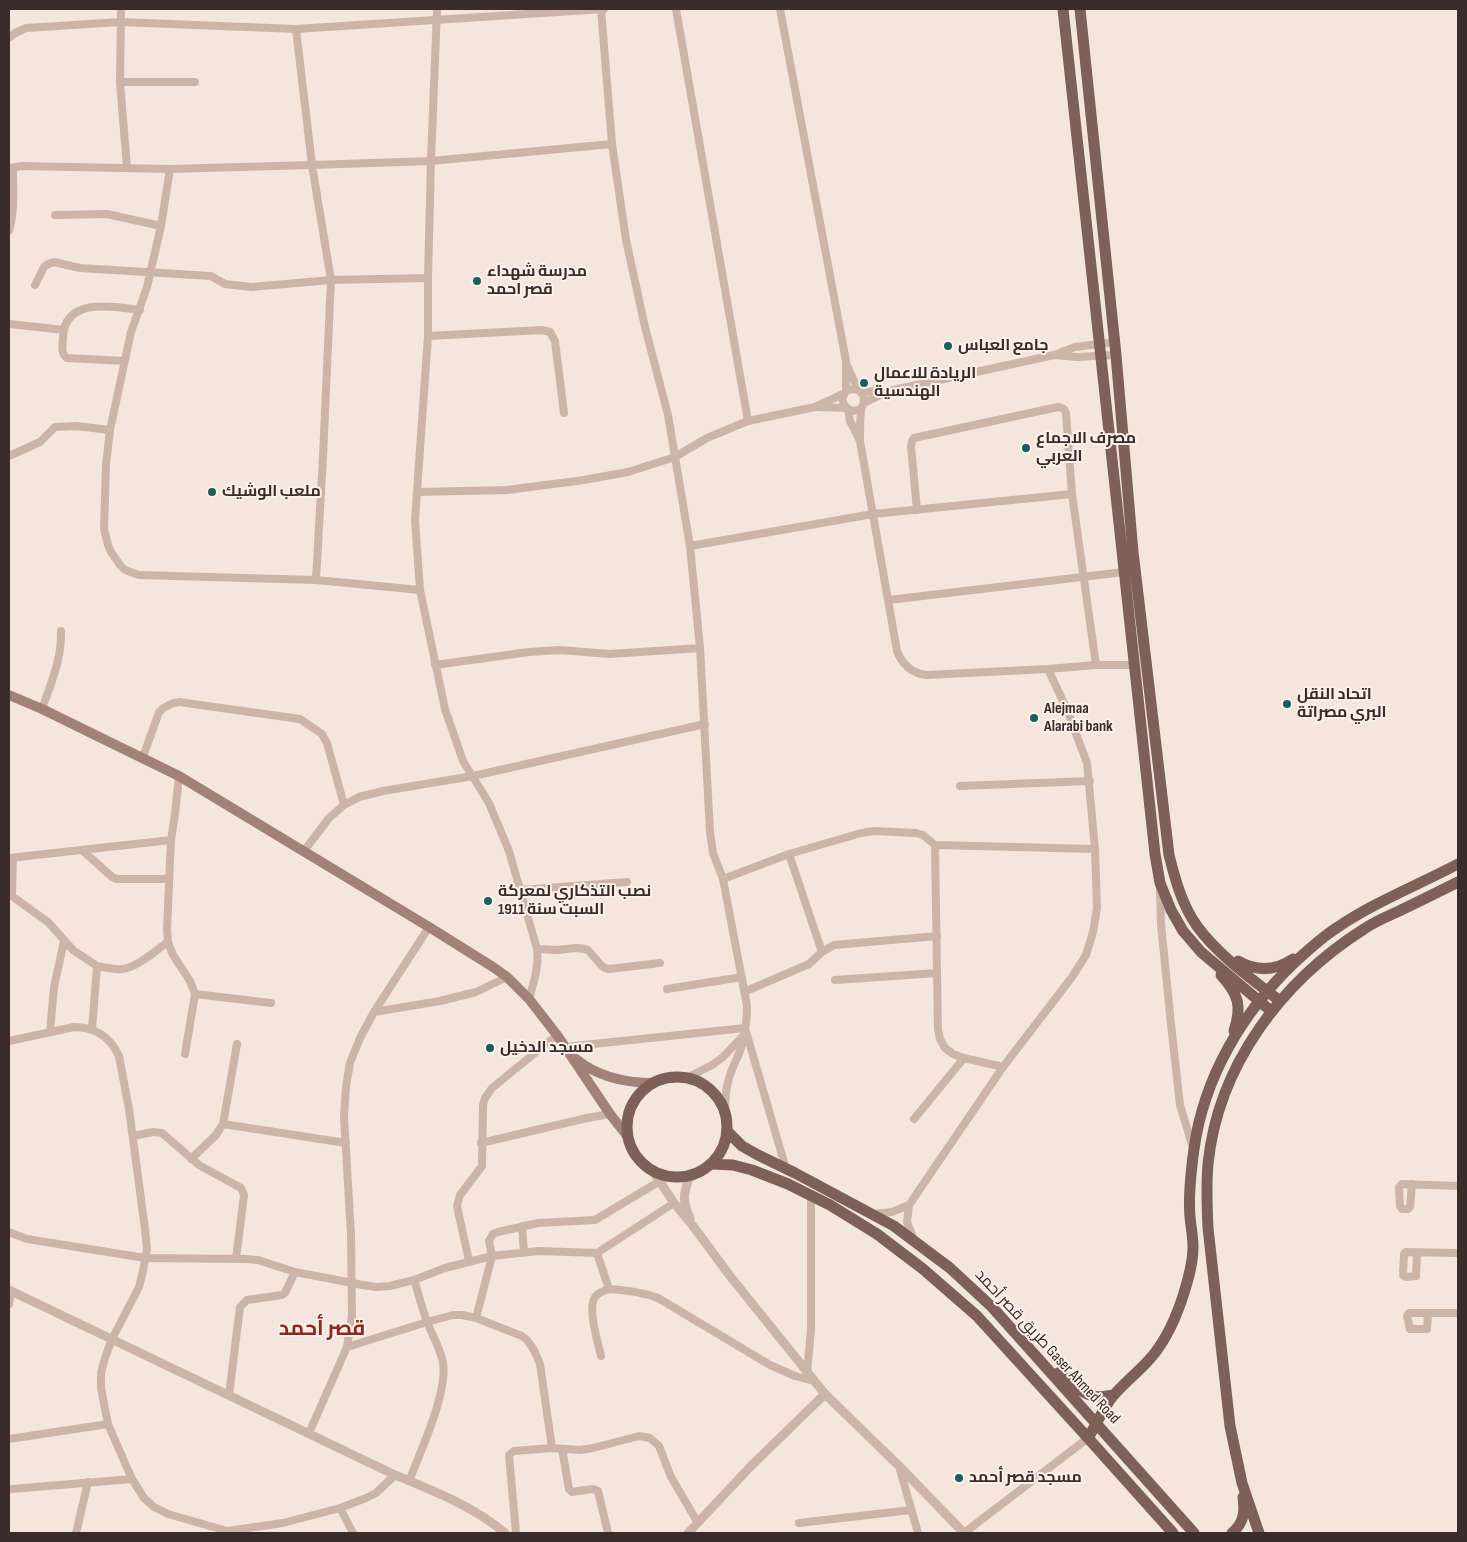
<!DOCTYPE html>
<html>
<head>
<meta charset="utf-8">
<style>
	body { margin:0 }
	#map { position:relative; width:1467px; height:1542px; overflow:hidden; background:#f4e6dd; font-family:"Sofia Sans Condensed",sans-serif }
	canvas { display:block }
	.frame { position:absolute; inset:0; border:10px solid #3a2c29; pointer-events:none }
</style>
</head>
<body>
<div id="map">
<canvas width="1467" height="1542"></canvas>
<div class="frame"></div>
</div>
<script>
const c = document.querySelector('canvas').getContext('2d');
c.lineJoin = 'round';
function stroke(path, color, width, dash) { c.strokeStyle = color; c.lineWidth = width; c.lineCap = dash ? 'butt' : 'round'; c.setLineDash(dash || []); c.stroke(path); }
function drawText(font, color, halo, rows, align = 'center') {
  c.font = font + ' "Sofia Sans Condensed",Cairo,sans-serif'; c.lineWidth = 4; c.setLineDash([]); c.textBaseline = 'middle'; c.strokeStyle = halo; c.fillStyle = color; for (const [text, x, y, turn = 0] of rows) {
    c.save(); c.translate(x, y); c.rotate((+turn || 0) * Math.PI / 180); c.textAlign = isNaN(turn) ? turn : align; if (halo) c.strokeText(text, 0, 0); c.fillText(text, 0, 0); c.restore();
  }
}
stroke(new Path2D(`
	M121 9 120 82 127 168
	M437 9 431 161 428 278V336L415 520 420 590 445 709 463 761 489 803 509 851 537 949C539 966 534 982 529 999
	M601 9 612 144 626 240 645 327 668 415 690 546 700 648 710 832 713 853 723 879 747 1006C747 1019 745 1033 742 1045 738 1058 731 1069 728 1082 725 1092 725 1102 725 1113
	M676 9 748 421
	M780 9 846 361V391
	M296 29 312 165 331 280 323 456 316 580
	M9 38 15 33 26 28 120 22 296 29 604 9
	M120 82H195
	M9 168 22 166 170 169 312 165 431 161 612 144
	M170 169 161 226 147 287 131 332 110 430 106 465 104 529 108 545 111 552 120 565 125 570 139 575 316 580 420 590
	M55 215 107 214 161 226
	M9 231C15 211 13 189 13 168
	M35 285 44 267 48 264 54 262 80 268 211 276 225 284 251 287 331 280 428 278
	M10 324 64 330
	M428 336 542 330 550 332 555 341 564 413
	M1054 355 1077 357 1116 355
	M125 361 67 358C60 353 63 345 63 337 65 297 113 306 140 310
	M847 365 858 390
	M861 392 889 391 1054 355 1075 347 1115 342
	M864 403 885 393
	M817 407 846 408
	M861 408 858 410 851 411 844 405 842 398 846 391C854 387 864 390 864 400 864 405 861 407 861 411 860 421 860 431 860 441L897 651C902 664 912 673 926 675L1048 669 1068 712 1087 763 1095 849 1097 908 1093 932 1086 955 1072 977 1003 1067 909 1205 907 1222 914 1240
	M848 409 850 421 860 441
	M9 456 40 442 55 427 76 426 110 430
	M417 492 507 490 584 480 628 472 675 457 707 438 748 421 815 407 843 394
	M917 510 911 446 912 441 914 438 1058 407 1064 409 1066 413 1072 494 1096 665
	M690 546 873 514 1072 494
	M889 600 1124 572
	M435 665 529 652 560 650 610 654 700 648
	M1048 669 1096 665H1135
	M42 709C51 683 62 659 61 631
	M143 757 159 712C165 706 170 703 179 702L300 719 322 734 327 743 344 805
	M179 776 175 814 171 840 167 929 168 942 173 955 190 981 195 994 185 1054
	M960 786 1090 781
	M935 845 1095 849
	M82 850 112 877 117 879H169
	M304 851 329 818 344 805 359 797 383 791 473 776 705 724
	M789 854 822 952
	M9 858 171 840
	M723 879 789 854 861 833 874 831 916 833 923 835 935 845 937 973 938 1029 940 1039 945 1048 953 1054 964 1058 1003 1067
	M520 890 627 882
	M1160 890 1161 924 1171 1024 1180 1105 1193 1148
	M9 894 48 922 73 950 97 966 92 1029
	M12 896 13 858
	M537 949C544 949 551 950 558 950 569 949 578 946 588 950L601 965 605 968 609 969 660 963
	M97 966C105 967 114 970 122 969 137 968 156 950 168 942
	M835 980 937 973
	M667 989 742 977
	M744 992 809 964 822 952 834 945 937 936
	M195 994 271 1003
	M374 1012 440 1001 476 992 507 977
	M50 1032 54 987 64 941
	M9 1041 74 1027C95 1027 110 1037 119 1056L129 1109 145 1229 147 1249 143 1271 139 1287 112 1339 105 1358 101 1373V1388L108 1424 132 1479 144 1498 154 1507 168 1514 227 1531 283 1523 340 1508 366 1498 376 1493 395 1475
	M565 1047 745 1028 786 1169
	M687 1078 712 1065 723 1057 743 1036
	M914 1119 964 1058
	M223 1124 237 1044
	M133 1136 153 1132 162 1133 199 1165 241 1188 244 1195 236 1259
	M481 1143 587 1118 610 1114
	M191 1159 216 1135 223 1124 346 1143
	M1412 1184 1410 1207 1408 1209H1402L1400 1206 1399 1187 1402 1184 1458 1186
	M873 1214 892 1212 909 1205
	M522 1226 524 1252
	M9 1232 27 1239 145 1258 246 1259 258 1260 295 1272 363 1285 376 1287 390 1286 414 1280 445 1268 492 1256 539 1251 597 1253 674 1203
	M597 1253 609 1289C626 1290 642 1292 658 1298L770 1365 795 1376 814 1381
	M1417 1253 1416 1276 1406 1277 1403 1275 1404 1254 1406 1252 1458 1253
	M469 1261 457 1206 460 1195 482 1166 483 1105 485 1098 492 1088 557 1035
	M9 1304 11 1291
	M1428 1314 1427 1329H1410L1407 1316 1409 1313H1458
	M476 1318 492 1256 489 1241 493 1234 498 1232 538 1223 595 1220 660 1181
	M347 1347 427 1322 453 1315H462L476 1318 522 1336 527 1340 534 1350 540 1364 552 1448 580 1450 593 1448 639 1436 650 1438 659 1446 671 1477 698 1523
	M601 1356C598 1342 587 1308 595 1297 598 1292 604 1291 609 1289
	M807 1372 811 1330V1196
	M229 1395 240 1307 247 1300 282 1295 285 1293 295 1272
	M309 1433 347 1347 352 1316 351 1234 344 1117 346 1086 350 1063 360 1038 374 1012 429 927
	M9 1439 108 1424
	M562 1449 569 1489 572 1492 593 1489 598 1491 608 1533
	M899 1466 918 1533
	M409 1481C420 1453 448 1392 443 1363 441 1350 433 1337 428 1324 422 1310 419 1294 414 1280
	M12 1489 132 1479
	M340 1508 353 1533
	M799 1523 911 1510
	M76 1533 88 1482
	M516 1533 509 1455 514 1451 552 1448
	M964 1533 1088 1438`), '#cdb4a8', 8);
stroke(new Path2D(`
	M653 1171 674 1203 693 1226 730 1276 825 1394 899 1466 964 1533
	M690 1175C683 1195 682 1199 690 1219
	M9 1290 395 1475C432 1490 475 1507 505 1533
	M688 1533 751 1466 825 1394`), '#cdb4a8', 9);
stroke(new Path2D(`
	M9 695 42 709 179 776 429 927 493 967 507 977 529 999 557 1035 610 1114 628 1137
	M576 1059C598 1077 626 1083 654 1083`), '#a18279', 10);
stroke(new Path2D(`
	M1063 9 1155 854 1160 883 1171 910 1183 931 1201 952 1271 1011
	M1080 9 1116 355 1133 552 1169 855C1175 879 1182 905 1197 926 1218 955 1252 979 1280 1001
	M1238 961C1257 972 1275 971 1293 959
	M1221 975C1239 995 1242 1006 1234 1031
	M627 1127a50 50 0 1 1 100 0a50 50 0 1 1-100 0Z
	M727 1131 742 1146 758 1155 795 1173 894 1226 950 1268 992 1307 1194 1533
	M711 1164 733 1165 752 1170 788 1184 830 1205 877 1234 923 1269 977 1316 1088 1438 1173 1533
	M1058 1373C1068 1380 1080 1393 1093 1396 1099 1398 1107 1396 1113 1395
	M1088 1438C1097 1424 1103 1408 1113 1396 1124 1383 1137 1373 1148 1361 1163 1345 1174 1322 1181 1302 1187 1284 1193 1265 1193 1247 1193 1237 1191 1227 1190 1217 1188 1195 1191 1171 1194 1149 1204 1077 1242 1013 1294 963 1308 950 1322 937 1338 927 1375 902 1418 885 1458 864
	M1232 1533C1244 1523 1245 1512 1243 1497
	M1259 1533 1242 1483 1230 1426 1208 1228C1207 1207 1206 1186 1208 1164 1218 1065 1282 981 1364 929 1374 922 1386 917 1397 912 1418 902 1438 892 1458 882`), '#7d6059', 11);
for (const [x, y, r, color] of [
	[477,281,5,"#1b5e5a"],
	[948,346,5,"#1b5e5a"],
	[864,383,5,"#1b5e5a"],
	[1026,448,5,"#1b5e5a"],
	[212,492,5,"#1b5e5a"],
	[1287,704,5,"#1b5e5a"],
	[1034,718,5,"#1b5e5a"],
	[488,901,5,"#1b5e5a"],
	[490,1048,5,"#1b5e5a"],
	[959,1478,5,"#1b5e5a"]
]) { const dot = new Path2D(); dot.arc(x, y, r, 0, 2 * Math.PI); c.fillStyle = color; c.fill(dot); stroke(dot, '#fbf1ea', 2); }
drawText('bold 16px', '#3a2c29', '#fbf1ea', [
	["مدرسة شهداء",487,272],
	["قصر احمد",487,290],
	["جامع العباس",958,346],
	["الريادة للاعمال",874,374],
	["الهندسية",874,392],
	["مصرف الاجماع",1036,439],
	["العربي",1036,457],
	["ملعب الوشيك",222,492],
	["اتحاد النقل",1297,695],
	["البري مصراتة",1297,713],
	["Alejmaa",1044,709],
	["Alarabi bank",1044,727],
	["نصب التذكاري لمعركة",498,892],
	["السبت سنة 1911",498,910],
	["مسجد الدخيل",500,1048],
	["مسجد قصر أحمد",969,1478]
], 'left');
drawText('16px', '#3a2c29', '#fbf1ea', [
	["طريق قصر أحمد Gaser Ahmed Road",1047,1347,47]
]);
drawText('bold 21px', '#8e281c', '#fbf1ea', [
	["قصر أحمد",322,1330]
]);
</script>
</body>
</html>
